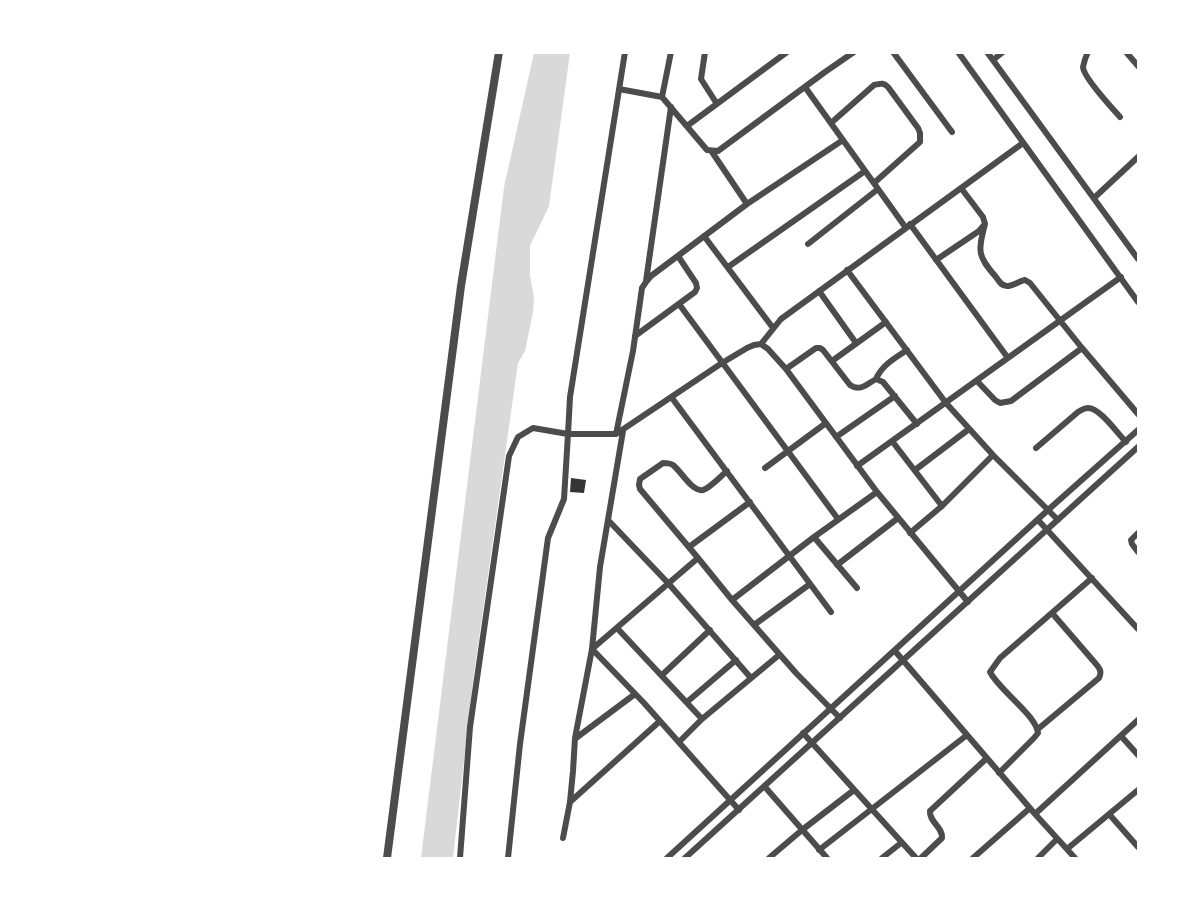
<!DOCTYPE html>
<html>
<head>
<meta charset="utf-8">
<style>
	body { margin:0 }
	#map { position:relative; width:1191px; height:911px; overflow:hidden; background:#fff; font-family:"Work Sans",sans-serif }
	canvas { display:block }
	.frame { position:absolute; inset:0; border:54px solid #fff; pointer-events:none }
</style>
</head>
<body>
<div id="map">
<canvas width="1191" height="911"></canvas>
<div class="frame"></div>
</div>
<script>
const c = document.querySelector('canvas').getContext('2d');
c.lineJoin = 'round';
function fill(path, color) { c.fillStyle = color; c.fill(path, 'evenodd'); }
function stroke(path, color, width, dash) { c.strokeStyle = color; c.lineWidth = width; c.lineCap = dash ? 'butt' : 'round'; c.setLineDash(dash || []); c.stroke(path); }
fill(new Path2D(`
	M534 53H570L549 206 530 246V275L534 298 533 312 525 351 518 363 473 681 453 858H421L504 187Z`), '#d9d9d9');
fill(new Path2D(`
	M571 478 586 480 584 493 570 492Z`), '#353535');
stroke(new Path2D(`
	M705 52 701 79 717 104
	M893 52 952 132
	M958 52 1138 302
	M987 52 1138 259
	M1088 52C1086 56 1084 62 1083 67 1083 77 1112 108 1120 117
	M1126 52 1138 66
	M993 60 1003 52
	M805 87 906 228
	M619 89 662 97 707 150 718 151 825 72 854 52
	M662 97 671 52
	M831 123 874 85C880 84 883 82 888 87L918 128 920 133V142L874 183
	M687 126 787 52
	M712 152 747 204
	M1094 198 1138 157
	M910 224 1008 358
	M985 224C978 252 977 255 996 277 999 281 1001 286 1007 286 1013 286 1019 281 1025 280L1030 283 1082 348 1138 414
	M704 236 773 328
	M808 244 878 189
	M936 260 979 231 985 224 983 217 961 188
	M728 267 865 171
	M847 270 946 403 993 455 1058 520
	M646 281 671 107
	M819 291 856 343
	M679 304 838 519
	M635 336 695 292 697 288 696 283 678 256
	M761 344 781 319 1023 143
	M832 361 886 322
	M786 369 816 348H820L823 350 850 385C860 392 867 384 876 379L883 382 917 424
	M876 379C882 365 895 358 907 350
	M977 381 995 400 1000 403 1011 401 1082 348
	M672 398 831 612
	M616 434 633 351 642 288 646 282 651 276 747 204 843 140
	M836 437 895 396
	M892 441 942 506
	M1036 448 1078 412C1082 410 1083 408 1088 408 1100 408 1117 433 1126 442
	M857 466 1121 277
	M765 468 826 423
	M915 470 969 429
	M608 520 668 583 751 678
	M1038 520 1138 629
	M910 533 942 506 993 455
	M1138 533 1131 540 1132 544 1138 552
	M814 537 857 588
	M689 547 750 502
	M698 558 640 489 639 485 640 479 663 463C667 463 670 463 673 465 681 471 692 492 703 490 710 488 721 476 727 471
	M837 565 898 518
	M732 600 698 558 592 649 644 703 739 810
	M754 625 810 584
	M617 628 702 719
	M895 651 1035 814 1075 858
	M662 675 710 630
	M687 702 736 660
	M840 718 796 673 732 600 814 537 877 492
	M1038 729 1099 678C1102 671 1100 669 1096 664L1052 613
	M803 733 916 858
	M1121 736 1138 755
	M576 738 635 694
	M679 742 702 719 779 655
	M999 773 1034 738 1038 733C1036 715 1000 691 990 672L1000 658 1092 578
	M765 787 827 858
	M570 802 660 721
	M1035 814 1138 720
	M1109 814 1138 847
	M563 838 570 802 573 771 575 738 592 649 600 567 623 431
	M1067 849 1138 790
	M819 850 967 735
	M460 858 470 727 509 456 518 437 533 428 568 434 570 397 625 52
	M508 858 520 744 548 538 564 499 568 434H616L722 363 747 348 754 345 761 344 768 349 786 369 877 492 968 602
	M667 858 1048 510 1138 430
	M685 858 1138 447
	M769 858 802 830 854 790
	M882 858 901 843
	M921 858 942 838C943 827 929 822 930 811L987 758
	M973 858 1030 808
	M1038 858 1057 839`), '#4c4c4c', 6);
stroke(new Path2D(`
	M387 858 461 286 499 52`), '#4c4c4c', 8);
</script>
</body>
</html>
